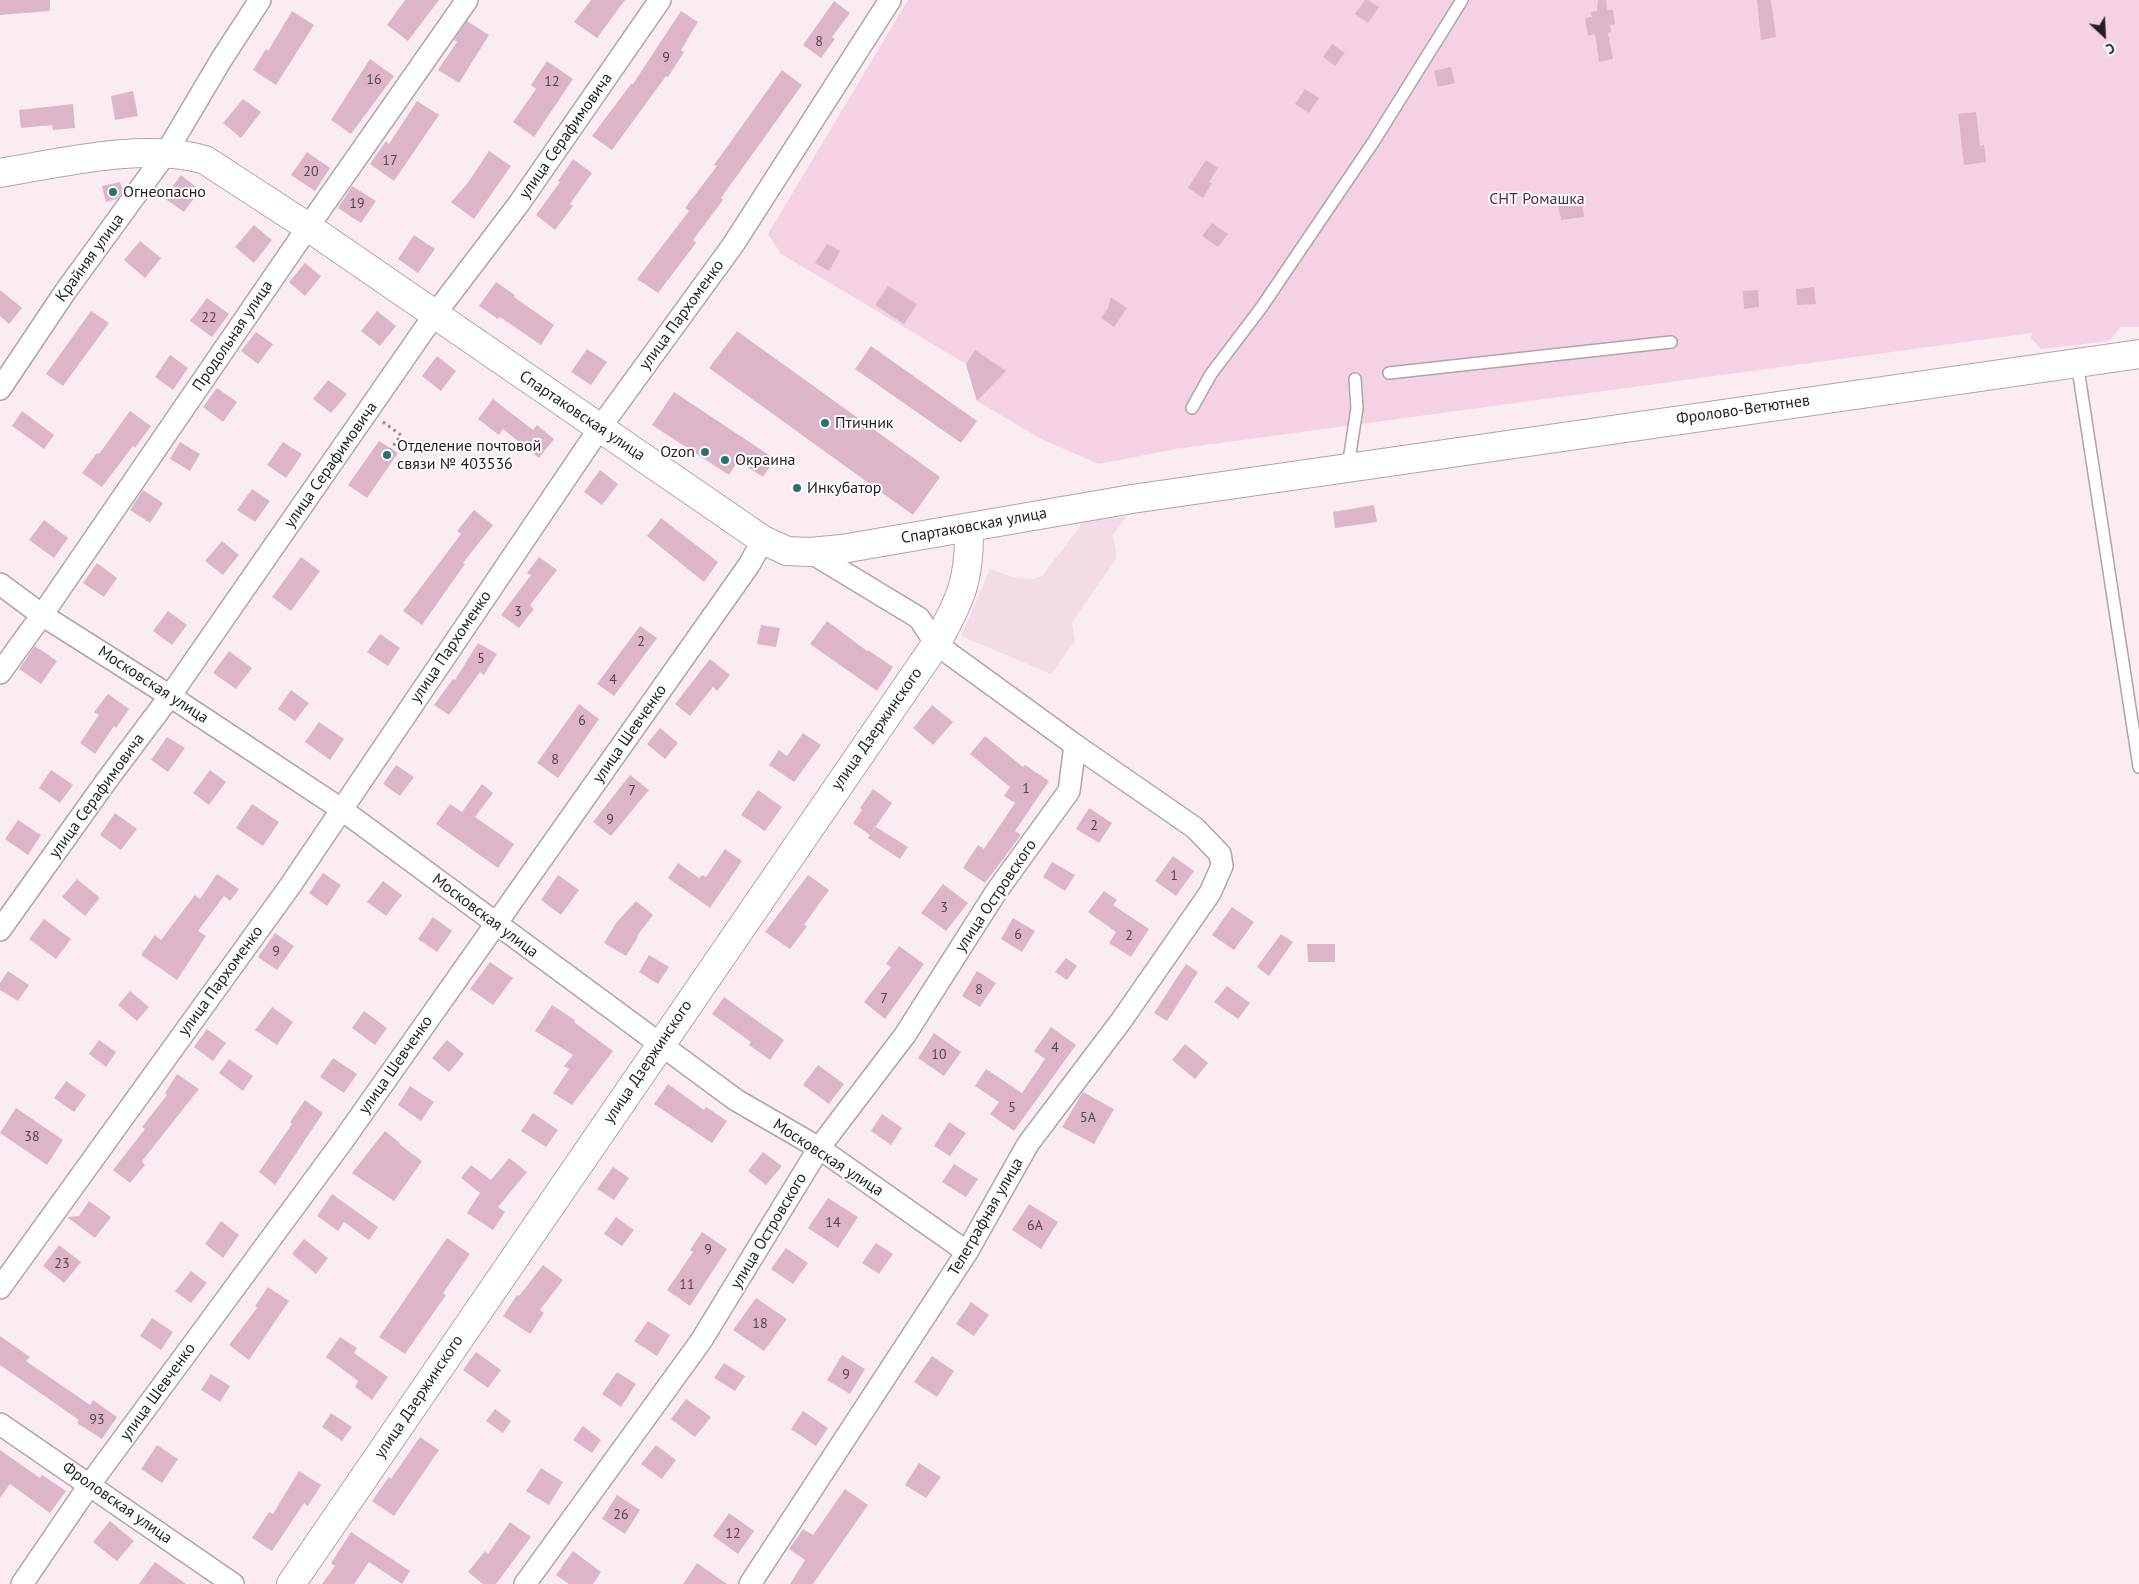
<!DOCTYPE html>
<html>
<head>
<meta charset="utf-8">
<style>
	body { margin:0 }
	#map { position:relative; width:2139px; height:1584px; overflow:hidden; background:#fbecf3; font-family:"PT Sans",sans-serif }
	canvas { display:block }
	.north { position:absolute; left:2079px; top:10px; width:50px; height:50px; -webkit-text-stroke:4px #fff; paint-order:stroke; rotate:155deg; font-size:14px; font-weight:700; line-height:20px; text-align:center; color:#251f22 }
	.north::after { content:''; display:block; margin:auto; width:18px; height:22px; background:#251f22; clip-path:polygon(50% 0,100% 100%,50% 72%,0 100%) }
</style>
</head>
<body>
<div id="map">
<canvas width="2139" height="1584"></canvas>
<div class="north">С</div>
</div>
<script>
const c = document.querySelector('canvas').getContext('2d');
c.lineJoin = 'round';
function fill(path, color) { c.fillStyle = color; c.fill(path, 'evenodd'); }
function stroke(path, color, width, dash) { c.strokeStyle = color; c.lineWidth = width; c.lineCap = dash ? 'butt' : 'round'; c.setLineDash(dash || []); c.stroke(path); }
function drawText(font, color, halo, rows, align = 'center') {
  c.font = font + ' "PT Sans",sans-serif'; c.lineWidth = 4; c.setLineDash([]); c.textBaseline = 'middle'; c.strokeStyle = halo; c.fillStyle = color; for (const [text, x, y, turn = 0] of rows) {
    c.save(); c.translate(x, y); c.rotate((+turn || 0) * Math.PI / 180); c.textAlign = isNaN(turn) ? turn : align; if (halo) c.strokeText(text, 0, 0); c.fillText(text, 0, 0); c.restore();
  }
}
fill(new Path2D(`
	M1127 516 1113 535 1117 558 1072 622 1075 641 1051 674 961 636 990 569 1013 577 1034 579 1042 576 1048 568 1079 528 1082 521Z`), '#f3dce7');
fill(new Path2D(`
	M908 0H2139V327H2121L2109 341 2041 349 2031 338 2032 333 1176 449 1099 464 1041 439 977 401 966 364 781 254 768 234Z`), '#f4d2e3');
fill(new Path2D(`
	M0 0H50V11L0 15Z
	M405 0H439L408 41 387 25Z
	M591 0H625L597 38 574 22Z
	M1365 0H1368L1379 7 1368 23 1355 14Z
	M1598 0H1606L1607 10H1613L1615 24 1610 25 1611 32 1608 33 1613 59 1599 62 1595 34 1588 36 1585 18 1592 17 1591 12 1597 11Z
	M1757 0H1771L1776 37 1761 40Z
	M834 1 850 13 832 37 835 39 821 58 803 45Z
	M292 11 314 25 276 85 253 70 266 49 268 51Z
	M681 11 698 22 681 50 684 52 668 77 666 76 612 150 592 136 631 84H633Z
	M467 21 489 35 459 83 438 70 457 42 454 40Z
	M1332 44 1345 53 1335 66 1323 57Z
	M370 59 394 76 351 134 331 120Z
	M547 61 573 79 534 137 513 122 536 89 531 85Z
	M1451 67 1455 83 1438 87 1434 71Z
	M782 70 802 85 721 198 723 200 693 240 696 243 658 293 637 279 689 211 685 208 717 166 714 165Z
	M1305 89 1319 98 1309 113 1295 104Z
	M133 91 138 116 115 120 111 96Z
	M243 99 261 112 241 138 223 123Z
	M417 101 439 115 394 181 370 164 386 141 389 144Z
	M73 104 75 128 53 130 52 125 21 128 19 110Z
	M1976 112 1980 146 1984 145 1986 162 1964 165 1958 114Z
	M489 151 511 166 474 219 451 202 467 184Z
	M307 152 330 168 315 191 291 175Z
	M573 159 592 173 570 204 573 206 555 230 536 215 560 182 558 181Z
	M1206 160 1218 168 1209 182 1212 183 1203 198 1188 188Z
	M181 175 200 190 184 212 164 198Z
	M120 182 123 191 117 199 106 202 102 186Z
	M352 186 376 201 361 223 338 208Z
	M1582 201 1584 217 1561 220 1558 205Z
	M1212 223 1228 234 1218 247 1202 236Z
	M254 225 272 240 254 263 235 247Z
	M414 235 435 249 418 273 398 259Z
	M140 241 161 258 145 278 124 260Z
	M827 244 840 251 829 271 815 263Z
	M305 263 321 276 305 296 289 282Z
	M496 282 515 295 514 297 554 325 541 345 500 317 498 319 479 306Z
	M888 286 917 304 904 324 875 305Z
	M1814 287 1816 304 1797 305 1796 289Z
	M0 290 22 308 9 324 0 316Z
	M1758 290 1759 307 1744 309 1743 291Z
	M1111 297 1127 308 1114 327 1101 318 1108 308Z
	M207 298 229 314 212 337 190 321Z
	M91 311 109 323 63 386 46 374Z
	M377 311 396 326 380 346 361 331Z
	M737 331 940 477 913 515 709 368Z
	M256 332 273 344 258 364 241 351Z
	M871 346 977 421 961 443 855 369Z
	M587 349 607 362 591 385 571 372Z
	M975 350 1006 371 977 401 966 364Z
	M170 355 188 368 173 390 155 377Z
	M437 356 456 371 441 391 422 376Z
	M328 380 347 394 331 413 313 399Z
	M217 388 237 402 223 422 203 407Z
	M674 392 775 459 763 477 738 461 729 475 652 425Z
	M493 399 533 430 537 425 554 439 539 458 503 429 499 435 478 419Z
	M22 411 54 435 44 449 12 426Z
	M130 411 151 426 135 448 133 446 102 487 82 473 97 453 99 454Z
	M379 441 398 453 367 498 348 485Z
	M180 442 200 454 190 471 170 459Z
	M283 442 302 454 286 478 267 465Z
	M600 470 618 484 602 505 584 492Z
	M252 489 270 501 255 522 237 510Z
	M143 490 163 503 150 523 130 510Z
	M1374 505 1377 522 1335 528 1333 512Z
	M474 510 493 525 463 563 465 564 422 625 403 611 461 534 457 531Z
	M661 518 718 562 704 582 647 536Z
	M44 520 68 538 54 558 29 540Z
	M222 541 239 555 223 575 205 561Z
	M301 557 320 571 291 611 272 597Z
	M539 557 557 570 530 605 534 609 519 628 501 615 531 575 527 573Z
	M97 563 117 578 104 597 83 583Z
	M168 611 187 625 172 645 153 631Z
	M827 621 867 651 868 650 893 667 877 691 810 644Z
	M761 625 780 628 776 647 757 644Z
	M640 626 657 638 614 696 597 684Z
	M380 634 400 648 388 666 367 652Z
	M478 643 497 654 484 675 480 672 449 715 434 705 453 679 455 680Z
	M35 646 57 661 41 684 19 669Z
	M229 651 252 668 236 689 213 673Z
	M710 659 730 675 717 691 713 687 690 716 675 704Z
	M291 690 309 703 295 721 278 709Z
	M108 694 129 709 116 728 114 726 95 754 80 743 99 715 94 712Z
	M579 704 599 719 558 778 537 763Z
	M932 705 953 722 933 745 913 728Z
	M319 722 344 739 330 760 305 742Z
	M660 728 678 743 665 759 647 744Z
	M803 733 821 745 794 782 769 765 779 750 787 756Z
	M985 736 1023 767 1025 765 1049 781 1015 831 1021 835 985 883 963 868 978 845 984 849 1015 803 1004 796 1010 787 970 754Z
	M167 737 185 748 168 772 151 760Z
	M396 765 414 777 400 796 383 784Z
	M51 770 73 785 60 803 39 788Z
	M210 770 226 782 209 805 193 793Z
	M630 775 649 790 611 836 593 822Z
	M482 784 493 793 475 817 514 844 498 868 436 824 450 804 462 812Z
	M873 789 892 803 870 835 853 823 862 810 860 808Z
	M758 790 782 807 765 831 741 815Z
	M252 804 279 822 263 846 236 828Z
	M1089 808 1112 823 1099 843 1076 829Z
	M115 813 137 829 121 850 100 835Z
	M18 820 41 835 28 855 5 839Z
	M876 827 908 847 900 859 868 838Z
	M725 849 742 861 710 908 668 878 678 863 699 878 702 875 706 877Z
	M1173 856 1194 871 1176 896 1155 881Z
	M1052 862 1075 875 1065 891 1043 877Z
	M323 873 341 885 327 906 309 893Z
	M217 874 239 889 230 901 224 896 198 931 206 936 177 980 141 955 155 935 161 940 195 895 200 899Z
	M558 875 579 890 561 915 541 900Z
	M808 875 829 890 804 925 807 926 790 949 765 932Z
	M77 879 100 898 85 916 62 897Z
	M383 881 402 895 386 916 367 902Z
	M943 884 968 903 946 931 921 913Z
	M1104 891 1117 900 1113 905 1149 929 1131 957 1109 943 1116 932 1088 912Z
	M636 901 653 915 637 936 638 937 626 956 604 943 616 923Z
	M1232 907 1254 922 1234 950 1212 935Z
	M433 917 452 931 437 952 418 939Z
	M1013 918 1035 931 1022 952 1001 939Z
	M44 919 71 939 56 959 29 939Z
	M275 933 294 946 277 970 258 957Z
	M1281 934 1293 942 1269 976 1257 967Z
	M1307 944H1335V962H1308Z
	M899 946 924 964 885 1019 864 1002 891 967 886 964Z
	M649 955 669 967 658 984 639 972Z
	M1066 958 1077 966 1067 980 1055 972Z
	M490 962 513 978 493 1005 470 989Z
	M1186 964 1198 972 1167 1021 1154 1013Z
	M8 971 29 985 18 1001 0 990V983Z
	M977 971 996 983 980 1007 962 996Z
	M1227 986 1250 1003 1238 1019 1214 1002Z
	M130 991 149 1007 137 1021 118 1005Z
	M724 997 784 1040 770 1060 749 1045 751 1042 712 1014Z
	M552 1005 575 1020 574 1022 613 1051 572 1105 553 1093 569 1069 564 1066 573 1055 535 1031Z
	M272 1007 293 1022 277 1045 255 1030Z
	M364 1011 387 1028 375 1045 352 1028Z
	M1051 1027 1076 1045 1014 1131 990 1114 999 1102 975 1086 986 1069 1022 1093 1045 1059 1034 1051Z
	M207 1029 226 1043 213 1061 194 1047Z
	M934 1033 961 1052 944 1076 918 1058Z
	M99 1040 116 1052 106 1067 89 1054Z
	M447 1040 464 1054 449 1072 432 1058Z
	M1185 1044 1208 1063 1195 1079 1172 1060Z
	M333 1058 357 1074 344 1093 320 1077Z
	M229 1059 253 1076 243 1091 219 1073Z
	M818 1065 844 1084 829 1104 803 1085Z
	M177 1074 199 1089 142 1161 145 1165 130 1183 113 1170 145 1129 142 1127 167 1095 165 1093Z
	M66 1081 86 1095 74 1112 54 1098Z
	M668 1084 704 1110 706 1107 727 1121 712 1143 654 1104Z
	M410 1086 434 1102 421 1121 398 1105Z
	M1083 1092 1114 1109 1094 1144 1062 1127Z
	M305 1100 323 1113 275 1185 259 1172 292 1124 290 1122Z
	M16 1108 63 1140 47 1165 0 1133Z
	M533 1113 558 1130 546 1147 521 1131Z
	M882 1114 902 1128 891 1145 871 1131Z
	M949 1122 966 1133 950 1156 934 1146Z
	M385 1131 400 1143 399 1144 422 1161 394 1201 352 1173Z
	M763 1152 782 1166 766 1185 748 1171Z
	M509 1158 527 1172 498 1207 505 1212 493 1230 467 1213 480 1193 461 1178 471 1165 491 1180Z
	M954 1164 978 1179 966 1197 942 1182Z
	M613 1167 629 1178 614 1200 597 1189Z
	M332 1194 378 1227 369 1240 344 1222 338 1231 317 1216Z
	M828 1198 858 1217 838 1248 808 1228Z
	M89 1201 111 1217 95 1238 67 1217 79 1216Z
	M1029 1204 1058 1222 1041 1249 1012 1230Z
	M616 1217 634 1230 622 1246 604 1234Z
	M221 1221 239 1235 223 1258 205 1244Z
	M702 1232 727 1249 690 1306 667 1290 693 1252 690 1250Z
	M447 1238 470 1254 443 1293 446 1295 405 1354 379 1337Z
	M304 1239 328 1258 316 1274 292 1254Z
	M876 1243 893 1254 879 1274 862 1263Z
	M59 1245 81 1262 64 1283 43 1266Z
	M786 1248 808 1263 793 1284 771 1269Z
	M543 1265 563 1280 540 1310 544 1313 530 1334 503 1316 517 1295 519 1296Z
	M191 1271 207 1283 191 1303 175 1291Z
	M268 1287 289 1301 249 1360 229 1345 257 1308 255 1306Z
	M756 1298 787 1319 764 1351 733 1330Z
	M971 1302 989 1315 974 1336 956 1324Z
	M152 1318 173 1332 161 1350 140 1336Z
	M648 1321 670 1335 657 1356 634 1341Z
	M0 1336 30 1357 26 1361 90 1405 93 1400 117 1417 102 1439 77 1423 79 1420 0 1365Z
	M340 1337 357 1348 354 1353 388 1377 372 1400 355 1387 358 1381 326 1357Z
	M476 1352 501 1370 488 1388 463 1370Z
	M842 1355 865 1369 850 1394 827 1380Z
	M932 1356 954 1371 937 1397 914 1382Z
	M724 1363 745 1376 735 1391 714 1378Z
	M617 1372 636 1384 621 1407 602 1394Z
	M211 1374 230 1386 220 1402 201 1390Z
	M686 1399 711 1417 695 1437 671 1419Z
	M495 1409 511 1421 503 1433 486 1421Z
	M803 1411 828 1428 816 1446 791 1429Z
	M331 1413 352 1427 342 1441 322 1427Z
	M583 1426 601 1440 592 1453 573 1440Z
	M420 1437 439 1450 394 1516 372 1501 389 1477 391 1479Z
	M157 1445 178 1459 162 1483 141 1469Z
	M656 1445 676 1460 662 1479 641 1464Z
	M0 1450 40 1478 42 1475 66 1491 50 1513 10 1484 0 1498Z
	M919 1463 941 1477 926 1498 905 1485Z
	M541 1468 563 1482 549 1505 526 1491Z
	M299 1471 321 1485 308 1506 304 1503 272 1551 252 1538 269 1512 273 1514Z
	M845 1489 868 1505 813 1584H790L805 1560 789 1549 803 1529 813 1535Z
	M617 1495 640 1510 625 1534 602 1519Z
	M729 1513 754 1531 738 1554 713 1536Z
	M110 1521 134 1541 117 1561 93 1542Z
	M510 1522 531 1537 496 1584H483L468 1572 485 1551 488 1554Z
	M351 1532 410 1571 402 1584 369 1562 354 1584H322L335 1566 331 1563Z
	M573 1551 601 1572 593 1584H569L556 1575Z
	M155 1562 186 1584H139Z
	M697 1563 727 1584H683Z`), '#ddb5c9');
const lane = new Path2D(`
	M2077 362 2139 767
	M1389 373 1671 342
	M1192 408 1211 374 1261 308 1374 141 1462 0
	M1348 467 1357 408 1355 379`);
const street = new Path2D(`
	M0 389 65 292 166 153 221 60 260 0
	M0 584 42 615 170 696 341 809 736 1100 819 1148 967 1252
	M0 673 42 615 308 227 467 0
	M0 930 107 780 170 696 435 314 518 205 660 0
	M0 1288 290 886 599 429 733 245 890 0
	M0 1424 233 1584
	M22 1584 90 1484 342 1142 749 565 763 540
	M525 1584 701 1341 819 1148 905 1035 996 892 1069 791 1075 745
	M750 1584 967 1252 1028 1144 1121 1021 1210 893 1222 866 1220 854 1195 828 1075 745 936 644 919 618 810 552`);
const secondary = new Path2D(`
	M291 1584 936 644C961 599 970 580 969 528`);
const primary = new Path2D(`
	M0 173C60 163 147 142 205 160L308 227 763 540 787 551 810 552 842 549 1132 499 2139 354`);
stroke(lane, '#b1a3aa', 14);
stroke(street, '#b1a3aa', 24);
stroke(secondary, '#b1a3aa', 30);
stroke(primary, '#b1a3aa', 30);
stroke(new Path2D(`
	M383 422 401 435 391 449`), '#92888d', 3, [2.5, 4]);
stroke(lane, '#fff', 11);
stroke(street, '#fff', 21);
stroke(secondary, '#fff', 28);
stroke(primary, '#fff', 28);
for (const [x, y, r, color] of [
	[113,192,5,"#267172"],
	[825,423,5,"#267172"],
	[705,452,5,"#267172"],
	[387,455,5,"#267172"],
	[725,460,5,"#267172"],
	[797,488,5,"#267172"]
]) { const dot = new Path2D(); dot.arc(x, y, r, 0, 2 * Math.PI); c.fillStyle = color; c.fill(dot); stroke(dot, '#fff', 2); }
drawText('14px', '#53444c', null, [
	["8",819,42],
	["9",666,58],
	["16",374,80],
	["12",552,82],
	["17",390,161],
	["20",311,172],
	["19",357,204],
	["22",209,318],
	["3",518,612],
	["2",641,642],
	["5",481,659],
	["4",613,680],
	["6",582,721],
	["8",555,760],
	["1",1026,789],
	["7",632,791],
	["9",610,820],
	["2",1094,826],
	["1",1174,876],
	["3",944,908],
	["6",1018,935],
	["2",1129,936],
	["9",276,952],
	["8",979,990],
	["7",884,999],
	["4",1055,1048],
	["10",939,1055],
	["5",1012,1108],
	["5А",1088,1118],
	["38",32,1137],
	["14",833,1223],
	["6А",1035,1226],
	["9",708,1250],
	["23",62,1264],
	["11",687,1285],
	["18",760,1324],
	["9",846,1375],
	["93",97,1420],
	["26",621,1515],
	["12",733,1534]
]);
drawText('16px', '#251f22', '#fff', [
	["улица Серафимовича",566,136,-55],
	["Крайняя улица",90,258,-54],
	["улица Пархоменко",682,315,-54],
	["Продольная улица",233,336,-56],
	["Фролово-Ветютнев",1743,410,-8],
	["Спартаковская улица",582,416,34],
	["улица Серафимовича",331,465,-55],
	["Спартаковская улица",974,526,-10],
	["улица Пархоменко",451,647,-56],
	["Московская улица",153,685,33],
	["улица Дзержинского",877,729,-55],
	["улица Шевченко",630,734,-55],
	["улица Серафимовича",97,796,-54],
	["улица Островского",996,896,-56],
	["Московская улица",485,916,37],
	["улица Пархоменко",221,981,-54],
	["улица Дзержинского",648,1062,-56],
	["улица Шевченко",396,1065,-55],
	["Московская улица",828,1158,33],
	["Телеграфная улица",986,1217,-60],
	["улица Островского",769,1231,-59],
	["улица Шевченко",158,1392,-54],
	["улица Дзержинского",419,1397,-56],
	["Фроловская улица",117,1503,35]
]);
drawText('16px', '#251f22', '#fff', [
	["Огнеопасно",123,192],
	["Птичник",835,423],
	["Отделение почтовой",397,446],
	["связи № 403536",397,464],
	["Ozon",695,452,"right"],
	["Окраина",735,460],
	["Инкубатор",807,488]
], 'left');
drawText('16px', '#5c2a47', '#fff', [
	["СНТ Ромашка",1537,199]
]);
</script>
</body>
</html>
